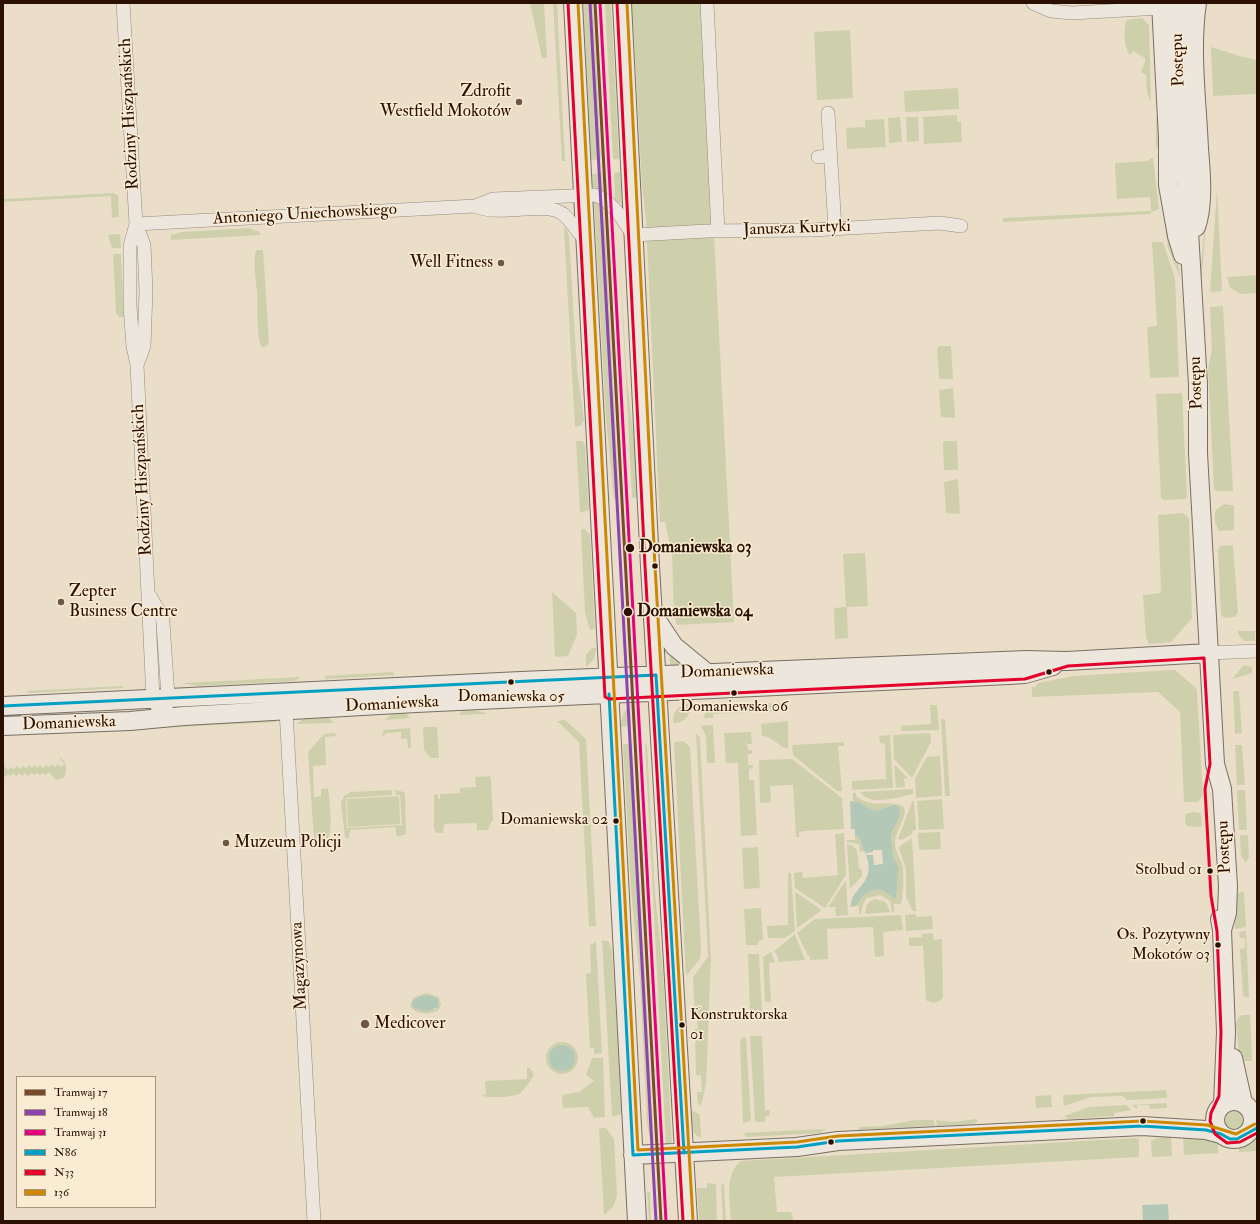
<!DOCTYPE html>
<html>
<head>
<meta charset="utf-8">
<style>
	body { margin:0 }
	#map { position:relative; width:1260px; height:1224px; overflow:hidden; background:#eadec9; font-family:"IM FELL Double Pica",serif }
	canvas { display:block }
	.frame { position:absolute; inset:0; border:4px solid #2b0f00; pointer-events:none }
	.legend { position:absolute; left:16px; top:1076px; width:140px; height:132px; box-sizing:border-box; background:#faecd3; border:1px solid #a7947f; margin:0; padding:5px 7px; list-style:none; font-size:12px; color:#2b0f00 }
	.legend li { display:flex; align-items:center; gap:8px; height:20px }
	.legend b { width:20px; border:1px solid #a7947f }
</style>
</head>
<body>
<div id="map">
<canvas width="1260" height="1224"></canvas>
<div class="frame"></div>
<ul class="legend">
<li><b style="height:5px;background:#7a4b2a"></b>Tramwaj 17</li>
<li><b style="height:5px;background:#8e44ad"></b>Tramwaj 18</li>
<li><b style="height:5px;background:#e5007d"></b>Tramwaj 31</li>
<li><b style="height:5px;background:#02a1c4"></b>N86</li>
<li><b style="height:5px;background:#e4002b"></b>N33</li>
<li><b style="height:5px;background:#ce8800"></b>136</li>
</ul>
</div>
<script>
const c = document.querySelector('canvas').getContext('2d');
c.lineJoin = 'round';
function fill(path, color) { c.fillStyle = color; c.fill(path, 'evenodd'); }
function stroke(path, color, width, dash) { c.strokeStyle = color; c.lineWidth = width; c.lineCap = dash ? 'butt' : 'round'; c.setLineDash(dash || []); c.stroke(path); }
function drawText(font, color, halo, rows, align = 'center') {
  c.font = font + ' "IM FELL Double Pica",serif'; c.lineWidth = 3; c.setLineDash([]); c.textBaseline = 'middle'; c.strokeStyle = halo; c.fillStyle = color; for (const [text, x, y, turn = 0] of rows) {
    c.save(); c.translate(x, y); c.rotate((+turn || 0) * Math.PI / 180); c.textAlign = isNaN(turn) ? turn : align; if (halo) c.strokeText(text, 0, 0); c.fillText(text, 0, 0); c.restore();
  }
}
fill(new Path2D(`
	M530 3H544L547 58H542Z
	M553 3 557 4 565 161H562Z
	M583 3H593L601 159 591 160Z
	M605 3H611L619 159H613Z
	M632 3H702L734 622 677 625 674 616 672 555 665 522H660L646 221 642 185Z
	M1142 18 1149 25 1151 102 1147 93 1146 75 1141 72 1145 62V58L1133 51 1131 54H1129C1124 46 1123 30 1127 20Z
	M850 30 853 98 817 100 814 32Z
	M1211 47 1243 57 1257 60V94L1213 96Z
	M958 88 959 109 905 112 904 91Z
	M957 115V122H961L962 142 924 144 923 117Z
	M900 117 902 142 889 143 888 118Z
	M906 117H918L919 141 907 142Z
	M1156 117 1158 119 1160 145 1156 148Z
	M884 119 886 147 847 149 846 128 865 127V120Z
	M1151 158H1153L1159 209 1151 212V214L1003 222V218L1151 211 1150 197 1117 199 1115 163 1148 161Z
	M620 172 622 204 615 199 614 173Z
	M602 173 603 191 593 187 592 174Z
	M1209 185 1201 287 1200 274Z
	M1217 190 1222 291 1211 292 1210 291Z
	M114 193 118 196 119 217 112 218 111 196 3 202V199Z
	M594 202 604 206 619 498 614 499 606 419Z
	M1165 224 1177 255 1180 277 1168 248Z
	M565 226 569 236 577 369 584 420 582 425 575 427 564 230Z
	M618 226 627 380 635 449 638 497 632 498Z
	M249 228 259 232 261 235 171 240V235L182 232Z
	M120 234 121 248H112L108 235Z
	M1152 242H1163L1175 278 1179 377 1150 378 1147 327 1157 326Z
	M257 250H263L269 342 267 346 262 347C256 342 258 300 257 291 256 282 252 254 257 250Z
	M113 254H121L124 317H119L116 313Z
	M1257 275V293L1241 294 1230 288 1227 277Z
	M1223 306 1233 491H1217L1214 489 1208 368 1212 350 1210 307Z
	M939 346H951L953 379H939L937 348Z
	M953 388 955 418 941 417 939 390Z
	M1182 393 1187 496 1186 499 1164 500 1161 498 1156 394Z
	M576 441H582L585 445 589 508 587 511 580 512Z
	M945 441H957L958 470H944L943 443Z
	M958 479 960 514 946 513 944 482Z
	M1228 504V505H1234V530L1219 531 1215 522V511L1222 505Z
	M1183 513 1189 518 1192 618 1171 642 1149 644 1146 638 1143 595 1161 593 1158 515Z
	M581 529H585L590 535 595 629 590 630 585 613Z
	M1233 545 1238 613 1235 617 1224 618 1221 615 1218 551 1220 546Z
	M865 553 868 606 847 607 848 638 835 639 834 608 846 607 843 554Z
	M552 592 576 613 577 635 568 656 555 657Z
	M1238 631H1255V641H1244L1238 634Z
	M592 648H596C596 656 593 662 586 667V655Z
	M669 650 687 665 670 666Z
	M1244 665 1252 667V673L1232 679Z
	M1169 670H1175L1196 688 1197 692 1203 795 1198 802H1184L1180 712 1158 692 1032 697V687H1036L1037 684 1042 682 1074 676Z
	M393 672 394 675 325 679V676Z
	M301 677 294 681 197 686 182 683Z
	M123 686V688L30 693 26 691Z
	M1233 691H1239L1242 733 1235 734Z
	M690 703C691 715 686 723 673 723 672 711 679 705 690 703Z
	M786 703C781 714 766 711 756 712V704Z
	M740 705H750V712L713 714V718H703L709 707 728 706V710L741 709Z
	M930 705H937L939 730 901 731V726L931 724Z
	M630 706 631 726 620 727 624 712Z
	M466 708 486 713V714L459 715 462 710Z
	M405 712 410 718 386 720 392 713Z
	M327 716 334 723 296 724 305 718Z
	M941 719H945L950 796H945Z
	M274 720 276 722 158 728 185 723Z
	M565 720 586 739 596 926H589L579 742 557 721Z
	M788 721V749C779 747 772 736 762 736L761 724Z
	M713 725 715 763H707L706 736 701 726Z
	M423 727H437L439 758H431L424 750Z
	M410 728 411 748H408L407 738 401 739V732L386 733 384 736 382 735 384 730Z
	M751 732 752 744H747L748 750H752V754H748V765H753V768L749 769V780H754L757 835 741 836 738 763H726L724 733Z
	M335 733 336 736 325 737 326 765 313 766 314 797 321 796V789L328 788C329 798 334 834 327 839 323 841 318 840 314 840L308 752 324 734Z
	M930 733 931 742 912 778 894 759 893 735Z
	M696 734 700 737 711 958 706 1084 701 1106 698 1103 697 1092H702L701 1075H696L695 1029H698L697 1020H695L693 977 708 957Z
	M890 735 893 788 852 790V781L886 779 885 744 880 743 879 736Z
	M683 741 690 747 701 948 700 959 686 976 674 742Z
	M844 742V746H838L842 791H837L793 755 792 745Z
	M623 744H632L654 1142 649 1135 647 1122 640 980 631 890Z
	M645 744 647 745 655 893 663 972 672 1145H666Z
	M1235 745H1242L1245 785H1237Z
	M940 756 942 796 916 798 915 778 927 757Z
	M59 757C67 761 67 768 65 776L63 778 56 780 49 772 45 775 43 773 40 775 37 773 34 775 31 773 28 776 25 773 22 776 20 773 16 776 14 773 10 776 8 774 5 777 3 775V765L8 770 11 767 14 769 17 766 20 769 23 766 26 768 29 765 32 768 35 765 37 768 40 765 43 768 46 765 49 767 52 764 55 767 58 764 61 767 64 764Z
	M792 759 842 798 844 829 805 831 799 832V837H796L793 785 770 786 771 802 760 803 759 760Z
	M894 764 908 778 904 779 905 787 896 788Z
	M489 776 491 778 493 821 491 822 488 830H477V823L444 824 443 833H436L434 829V795L438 794V799H440V794L460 793V788L476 787 475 777Z
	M913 789V794C898 797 871 807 860 792Z
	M392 790V795L346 798 347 828 402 825 400 795H396L395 790 404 792 405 795 406 834 397 837 395 827 350 830 349 839 345 837 341 803 344 796 351 792Z
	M1237 790H1245L1247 830H1239Z
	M853 793H856V796C874 810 884 799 903 806L905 810C905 821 895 831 895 843 895 853 902 860 903 869 904 880 903 894 901 904H894V912L892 913 890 901 880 895 867 898 863 904 861 914H859V906H856C862 896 872 885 885 892 890 894 892 898 896 899L899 868 893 856 891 834 900 817 887 807 874 811 853 801Z
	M399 796 400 824 348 827 347 799Z
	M942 799 944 829 919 830 917 801Z
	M914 801 916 830 912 831V834L901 840 898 839 912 802Z
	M1193 812 1201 813 1202 826 1201 827 1186 826 1185 814Z
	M940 832 941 849 919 850 918 833Z
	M844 833 846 875 825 908 795 888 794 873 802 872 803 878 838 875 835 834Z
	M1240 835H1248L1249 857 1246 863 1241 856Z
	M855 836 860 838 865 851 860 852 859 844 847 842V840H855Z
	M912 838 916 911H913L906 897V869L899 848 900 846Z
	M847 844C860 846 858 858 859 868L862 870V876L850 889Z
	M758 847 760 888 744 889 742 848Z
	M788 873H791L795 931 785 938H768L767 926 788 925Z
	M846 880 848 915 836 916 835 907H828Z
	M795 892 822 910 797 928Z
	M1240 892H1244L1246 927 1235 929 1233 899Z
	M875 899 886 902 890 912 865 914C866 905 867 902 875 899Z
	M761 908 763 940 758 941V945H746L744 909Z
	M915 914 917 917 932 916 933 929 906 931 905 915Z
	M901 915 903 930 883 932 884 956 875 957 873 927 827 929 828 959 810 960V956H808L797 933 815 919Z
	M1246 931 1249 998 1243 996 1240 949 1245 948V938H1240L1239 932Z
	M933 933 934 940 942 939 943 997 941 1000 934 1003 927 1001 926 998 923 946H909V938L922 937V934Z
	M795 934 805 960 778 962V957L774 951Z
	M602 940 609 942 612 951 622 1106 621 1113 620 1115 612 1116Z
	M596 942 602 1053 594 1054V1048H590L586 974 591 973 590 945Z
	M771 952 775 962 769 963 771 1002H765L763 957Z
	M748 954H759L762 1012H750Z
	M426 993 438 997C450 1013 420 1020 410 1006L413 998ZM426 995 440 1001 436 1009 412 1004 416 998Z
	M1242 1015H1250L1252 1061H1240L1236 1025 1238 1018Z
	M750 1036H762L765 1110H770V1115L765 1117V1122H757L755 1120Z
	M746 1037 751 1121 743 1123 740 1042 742 1038Z
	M546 1058a16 16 0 1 1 32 0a16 16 0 1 1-32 0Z
	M592 1058H603L605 1117 594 1118 588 1107 563 1108 562 1095 579 1092 594 1081 586 1075Z
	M527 1068H530L534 1074C531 1081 524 1090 519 1094 513 1097 486 1099 482 1095L486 1094 485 1081 527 1079Z
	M1166 1090 1167 1098 1127 1100 1123 1096 1091 1097 1064 1106 1063 1095Z
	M1051 1095 1052 1107 1036 1108 1035 1096Z
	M1167 1103V1108L1150 1109 1149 1105H1137V1109L1132 1105Z
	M1126 1105 1131 1110 1114 1113V1116L1069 1119 1064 1116 1089 1107Z
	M690 1109 700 1115 701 1138C689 1133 691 1120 690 1109Z
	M1225 1120a9 9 0 1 1 18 0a9 9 0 1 1-18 0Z
	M977 1119V1122L973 1124 937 1126 936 1120 953 1122Z
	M915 1120H934L935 1126 859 1130V1127L883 1126Z
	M599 1128H606L614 1139 617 1196 613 1207 604 1215Z
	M826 1129 820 1133 747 1137 743 1133Z
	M1171 1137 1172 1156 1152 1157 1151 1141 1157 1138Z
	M1183 1137C1195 1138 1208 1136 1218 1144V1153L1184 1155Z
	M1135 1138 1139 1139V1157L774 1177 777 1212H791L794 1221H731C730 1202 724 1174 741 1161Z
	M1257 1138V1151L1239 1152V1148L1250 1144Z
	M707 1183 716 1184 717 1221H699L697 1188H707Z
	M724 1184 726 1221H723L721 1185Z
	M647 1192H650L651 1221H649Z`), '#ced0ac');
fill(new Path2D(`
	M850 801 858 802 874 811 894 805 899 807 900 817 891 834 893 856 899 868 896 899C892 898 889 894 885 892 872 885 862 896 856 906L851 907C850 886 881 884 863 848 861 842 861 837 855 836V829H851Z
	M426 995 435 997 439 1000 438 1007 426 1012 414 1008 412 1004C414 997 420 996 426 995Z
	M549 1058a13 13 0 1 1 26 0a13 13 0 1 1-26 0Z
	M1168 1204 1169 1221H1143L1142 1205Z`), '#b4c8b8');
fill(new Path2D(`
	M873 850H882L883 864 874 865 873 855H866V853L873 852Z`), '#eadec9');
const street = new Path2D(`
	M123 3 136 224 130 246V306L133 346 137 365 153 698 163 718
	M707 3 718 231
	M1033 3 1051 11 1072 13 1161 8
	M828 113 835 229
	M818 157 830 156
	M475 206 493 199 595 195C614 202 622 219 633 235L708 231 812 230 940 223 961 226
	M136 224 475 206C501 218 544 200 563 214 571 221 578 232 585 240
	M136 224 144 245 146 291 144 346 137 365
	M150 596 162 616 163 623 168 697 166 707
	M1209 653 1257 651
	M286 710 314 1221`);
const secondary = new Path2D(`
	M573 3 637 1221
	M622 3C633 191 640 379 650 566 662 785 676 1003 688 1221
	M1161 3 1168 138V185L1177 236 1183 255
	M1179 3 1180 78 1198 385V453L1215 764 1222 789 1228 886 1227 913 1222 930
	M1196 227C1204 205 1201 172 1199 149 1197 101 1190 50 1197 3
	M654 616 674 646 707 673
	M3 706 521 681 1026 660 1067 661 1209 653
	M3 726 130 721 184 716 416 703 1009 675 1025 674 1053 666
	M1220 919 1222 930 1226 1032 1223 1105
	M1233 1058 1243 1103
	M1215 1120a19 19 0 1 1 38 0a19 19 0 1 1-38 0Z
	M633 1155 797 1147 838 1141 1142 1126 1206 1130 1221 1134`);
stroke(street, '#958a7d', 14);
stroke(secondary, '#796e62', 20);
stroke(street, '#ede6dd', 13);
stroke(secondary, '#ede6dd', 18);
stroke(new Path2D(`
	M609 694 633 1155
	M3 706 656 675 684 1153
	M633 1155 797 1147 838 1141 1142 1126 1206 1130 1221 1134 1230 1139H1237L1257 1128`), '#02a1c4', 3);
stroke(new Path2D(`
	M568 3 605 697 609 699 1025 679 1068 666 1204 658 1210 764 1205 789 1211 896 1217 931 1221 1032 1219 1096 1211 1113 1210 1121 1215 1134 1227 1143 1240 1142 1257 1133
	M617 3 645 566 683 1221`), '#e4002b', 3);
stroke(new Path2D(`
	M578 3 638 1150 797 1142 838 1136 1142 1121 1207 1125 1236 1134 1255 1124
	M627 3 655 566 693 1221`), '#ce8800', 3);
stroke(new Path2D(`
	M595 3 661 1221`), '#7a4b2a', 3);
stroke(new Path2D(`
	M590 3 656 1221`), '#8e44ad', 3);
stroke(new Path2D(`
	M600 3 666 1221`), '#e5007d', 3);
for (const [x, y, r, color] of [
	[519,102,4,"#6e5746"],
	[501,263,4,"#6e5746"],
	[630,548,5,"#2b0f00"],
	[655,566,3.5,"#2b0f00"],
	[61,602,4,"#6e5746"],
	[628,612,5,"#2b0f00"],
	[1049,672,3.5,"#2b0f00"],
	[511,682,3.5,"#2b0f00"],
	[734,693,3.5,"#2b0f00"],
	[616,821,3.5,"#2b0f00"],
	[226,843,4,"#6e5746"],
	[1210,871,3.5,"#2b0f00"],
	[1218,945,3.5,"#2b0f00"],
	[365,1024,5,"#6e5746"],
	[682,1025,3.5,"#2b0f00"],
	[1143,1121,3.5,"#2b0f00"],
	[831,1142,3.5,"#2b0f00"]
]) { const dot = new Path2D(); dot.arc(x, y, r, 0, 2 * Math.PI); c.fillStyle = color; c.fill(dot); stroke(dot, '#faecd3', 1.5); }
drawText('16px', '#2b0f00', '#faecd3', [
	["Domaniewska 05",511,698,"center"],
	["Domaniewska 06",734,708,"center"],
	["Domaniewska 02",608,821],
	["Stolbud 01",1202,871],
	["Os. Pozytywny",1210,936],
	["Mokotów 03",1210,956],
	["Konstruktorska",690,1016,"left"],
	["01",690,1036,"left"]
], 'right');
drawText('17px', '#2b0f00', '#faecd3', [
	["Postępu",1179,60,-92],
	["Rodziny Hiszpańskich",130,114,-93],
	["Antoniego Uniechowskiego",305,215,-3],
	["Janusza Kurtyki",797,229,-2],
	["Postępu",1197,383,-92],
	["Rodziny Hiszpańskich",143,480,-93],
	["Domaniewska",727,672,-2],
	["Domaniewska",392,705,-3],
	["Domaniewska",69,724,-2],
	["Postępu",1225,847,-93],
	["Magazynowa",300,966,-93]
]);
drawText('17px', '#2b0f00', '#faecd3', [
	["Zdrofit",511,92,"right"],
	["Westfield Mokotów",511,112,"right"],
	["Well Fitness",493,263,"right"],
	["Zepter",69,592],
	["Business Centre",69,612],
	["Muzeum Policji",234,843],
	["Medicover",374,1024]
], 'left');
drawText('bold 17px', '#2b0f00', '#faecd3', [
	["Domaniewska 03",639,548],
	["Domaniewska 04",637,612]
], 'left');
</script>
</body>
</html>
